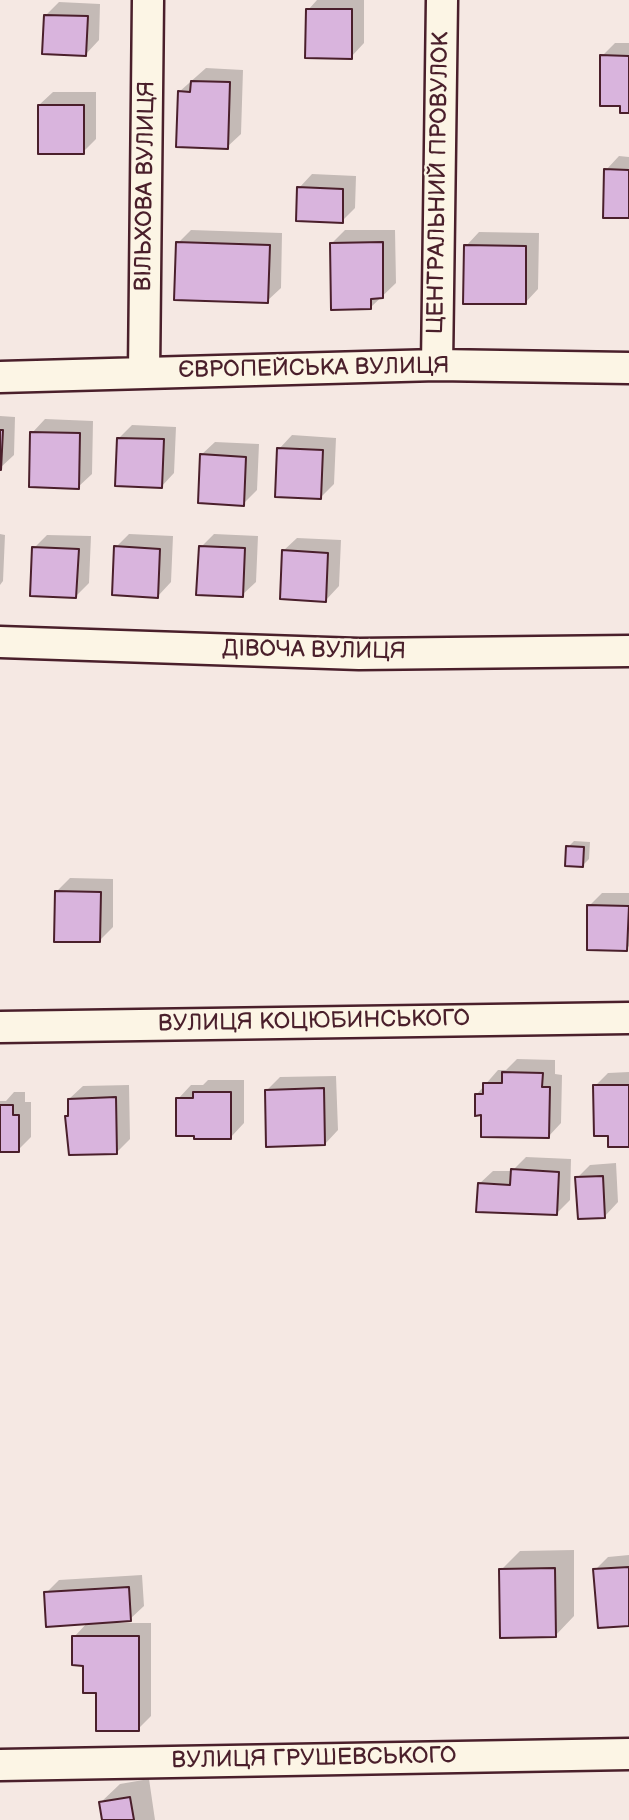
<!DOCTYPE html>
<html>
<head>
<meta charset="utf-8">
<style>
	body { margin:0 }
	canvas { display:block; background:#f5e8e3 }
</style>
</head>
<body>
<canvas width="629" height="1820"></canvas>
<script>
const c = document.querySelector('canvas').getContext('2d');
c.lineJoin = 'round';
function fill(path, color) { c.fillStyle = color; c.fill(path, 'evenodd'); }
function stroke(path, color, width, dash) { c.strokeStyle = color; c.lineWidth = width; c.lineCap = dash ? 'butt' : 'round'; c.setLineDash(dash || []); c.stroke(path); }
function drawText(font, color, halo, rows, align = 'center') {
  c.font = font + ' "Balsamiq Sans",sans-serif'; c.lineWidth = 5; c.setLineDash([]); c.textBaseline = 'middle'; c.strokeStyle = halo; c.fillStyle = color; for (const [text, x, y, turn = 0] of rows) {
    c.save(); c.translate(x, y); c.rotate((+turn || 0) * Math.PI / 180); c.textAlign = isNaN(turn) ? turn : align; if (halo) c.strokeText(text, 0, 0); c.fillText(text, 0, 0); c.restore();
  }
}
fill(new Path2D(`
	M317 0H364V43L351 57 308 10Z
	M59 2 100 4 99 40 86 54 45 16Z
	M615 43H629V111L602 56Z
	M206 68 243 70 241 134 227 147 179 92Z
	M53 92H96V139L83 152 39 105Z
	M619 156 629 157V216L606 170Z
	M312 174 356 176 355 208 342 221 299 188Z
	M191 230 282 233 281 288 267 301 178 243Z
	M345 230H395L396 283 370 308 332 243Z
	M479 232 539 233 538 289 525 303 466 246Z
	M0 416 15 417 14 455 0 468Z
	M45 419 93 421 92 474 78 487 32 433Z
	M132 425 176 427 174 473 161 487 119 438Z
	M292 435 336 438 334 484 321 497 279 449Z
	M215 442 259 444 257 490 243 504 201 455Z
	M0 534 5 535 3 581 0 585Z
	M129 534 173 536 171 582 158 596 116 547Z
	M214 534 258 536 256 582 242 595 201 547Z
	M47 535 91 536 89 583 76 596 34 548Z
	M297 538 341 540 339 586 326 600 283 551Z
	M574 841 590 842 589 859 583 865 568 847Z
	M70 878 113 879V927L99 941 56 892Z
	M602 893H629V946L626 949 589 906Z
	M517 1059 555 1060V1074L562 1075 561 1123 548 1137 483 1114 477 1094 498 1070H506Z
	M629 1072V1145L609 1134 595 1086 608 1073Z
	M336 1076 338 1130 325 1144 267 1090 280 1077Z
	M208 1080H244V1123L231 1137 178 1099 191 1085H203Z
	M129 1085 130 1139 117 1152 67 1117 70 1114 69 1099 83 1086Z
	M14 1092H25V1102H31V1137L18 1150H0V1101H6Z
	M526 1157 571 1159 570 1200 556 1214 479 1184 493 1171H512Z
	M616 1163 618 1202 605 1216 577 1178 590 1165Z
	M574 1550V1616L555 1636 501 1570 520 1551Z
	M629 1555V1625L595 1570 608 1557Z
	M142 1575 144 1606 130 1619 112 1620 113 1623H151V1716L138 1729 98 1692 74 1637 88 1622 46 1593 59 1580Z
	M149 1779 155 1820H103L100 1803 120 1784Z`), '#0003');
const building = new Path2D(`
	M306 9H352V59L305 58Z
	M44 15 88 16 86 56 42 54Z
	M600 55 629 56V113H620V106H600Z
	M191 81 230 82 228 149 176 147 178 91 190 92Z
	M38 105H84V154H38Z
	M604 169 629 170V218H603Z
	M297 187 343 189V223L296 221Z
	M176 242 270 245 268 303 174 300Z
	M383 242V298L371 299V309L331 310 330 243Z
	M464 245 526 246V304H463Z
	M0 430H3L1 470H0Z
	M30 432 80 433 79 489 29 487Z
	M117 438 164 439 162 488 115 486Z
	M277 448 323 450 321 499 275 497Z
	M200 454 246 457 244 506 198 503Z
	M114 546 160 549 158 598 112 595Z
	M199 546 245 548 243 597 196 595Z
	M32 547 79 549 76 598 30 596Z
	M282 550 328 553 326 602 280 599Z
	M566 846 584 847 583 867 565 866Z
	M55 891 101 892 100 942H54Z
	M587 905 629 906 627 951 587 950Z
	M502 1072 543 1073 542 1087H550L549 1138 481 1137V1115L475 1116V1094H483V1083H502Z
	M593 1085H629V1147H608V1136H594Z
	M324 1088 325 1145 266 1147 265 1090Z
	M193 1092H231V1139H194V1136H176V1098H193Z
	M116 1097 117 1154 69 1155 65 1116H68V1099Z
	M0 1105H13V1115H19V1152H0Z
	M511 1169 559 1172 557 1215 476 1212 478 1183 510 1185Z
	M603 1176 605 1218 578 1219 575 1177Z
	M629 1567V1626L598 1628 593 1569Z
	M555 1568 556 1637 500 1638 499 1569Z
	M129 1587 131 1621 46 1627 44 1592Z
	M72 1636H139V1731H96V1693H83V1666L72 1665Z
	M130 1797 134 1820H102L99 1802Z`);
fill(building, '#d9b4dd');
stroke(building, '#4a1f2b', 2);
const street = new Path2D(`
	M437 365 442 0
	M144 372 148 0
	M0 377 437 365 629 368
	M0 642 359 654 629 651
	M0 1027 629 1018
	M0 1765 629 1754`);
stroke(street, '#4a1f2b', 35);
stroke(street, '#fcf5e5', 30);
drawText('23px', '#4a1f2b', '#fcf5e5', [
	["ЦЕНТРАЛЬНИЙ ПРОВУЛОК",439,183,-89],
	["ВІЛЬХОВА ВУЛИЦЯ",146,186,-89],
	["ЄВРОПЕЙСЬКА ВУЛИЦЯ",314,369,-1],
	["ДІВОЧА ВУЛИЦЯ",314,651,1],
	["ВУЛИЦЯ КОЦЮБИНСЬКОГО",314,1022,-1],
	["ВУЛИЦЯ ГРУШЕВСЬКОГО",314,1759,-1]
]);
</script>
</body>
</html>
